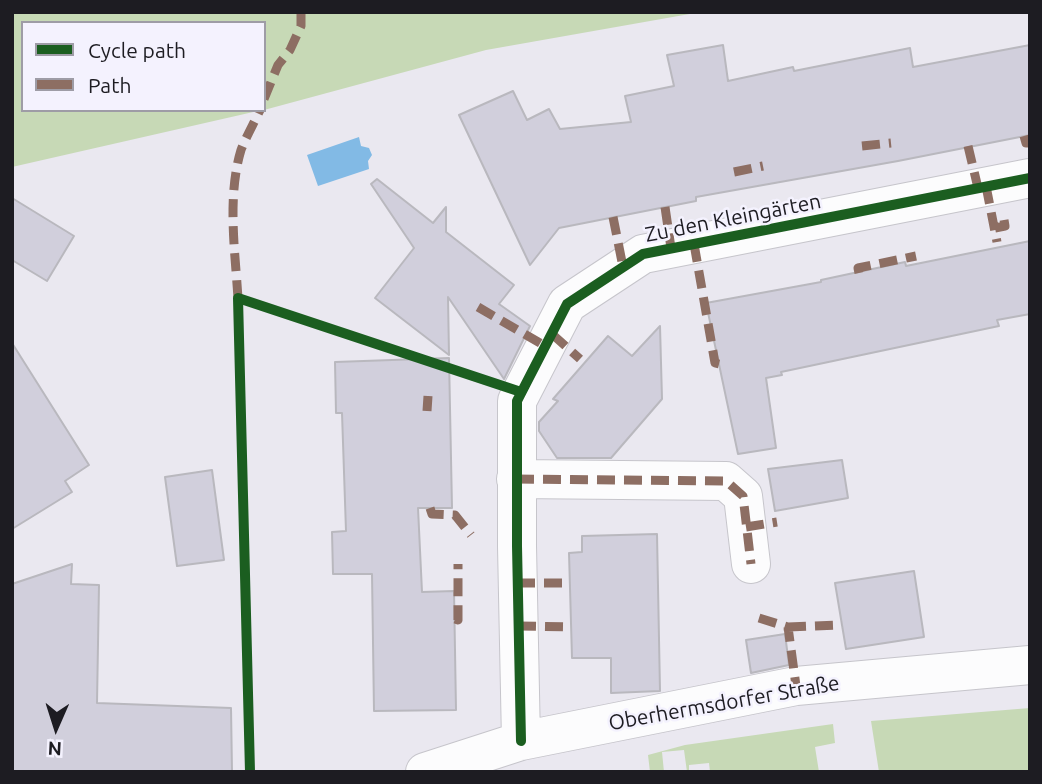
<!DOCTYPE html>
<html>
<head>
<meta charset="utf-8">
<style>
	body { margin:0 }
	#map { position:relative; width:1042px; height:784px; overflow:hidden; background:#eae8f0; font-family:Ubuntu,sans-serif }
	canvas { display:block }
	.frame { position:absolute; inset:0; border:14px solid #1d1c22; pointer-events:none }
	.legend { position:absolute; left:21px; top:21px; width:245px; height:91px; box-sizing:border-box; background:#f4f2fe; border:2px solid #9e9ca6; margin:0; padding:9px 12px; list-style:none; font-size:21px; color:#1d1c22 }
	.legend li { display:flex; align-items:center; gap:14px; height:35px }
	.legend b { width:35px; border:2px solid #9e9ca6 }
	.north { position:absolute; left:21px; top:693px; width:70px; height:70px; -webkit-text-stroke:5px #f4f2fe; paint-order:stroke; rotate:183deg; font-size:19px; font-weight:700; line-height:28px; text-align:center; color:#1d1c22 }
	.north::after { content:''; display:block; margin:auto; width:24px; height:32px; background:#1d1c22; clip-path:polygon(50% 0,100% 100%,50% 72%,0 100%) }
</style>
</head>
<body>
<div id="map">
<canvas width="1042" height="784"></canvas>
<div class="frame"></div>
<ul class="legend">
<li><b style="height:9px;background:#1b5e20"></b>Cycle path</li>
<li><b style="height:9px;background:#8d6e63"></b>Path</li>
</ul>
<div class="north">N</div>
</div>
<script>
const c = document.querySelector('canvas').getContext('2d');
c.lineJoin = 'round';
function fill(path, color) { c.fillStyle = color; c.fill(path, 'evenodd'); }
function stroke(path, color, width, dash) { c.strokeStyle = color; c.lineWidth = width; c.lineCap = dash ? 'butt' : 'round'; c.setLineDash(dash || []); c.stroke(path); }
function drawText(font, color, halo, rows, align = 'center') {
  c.font = font + ' Ubuntu,sans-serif'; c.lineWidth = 5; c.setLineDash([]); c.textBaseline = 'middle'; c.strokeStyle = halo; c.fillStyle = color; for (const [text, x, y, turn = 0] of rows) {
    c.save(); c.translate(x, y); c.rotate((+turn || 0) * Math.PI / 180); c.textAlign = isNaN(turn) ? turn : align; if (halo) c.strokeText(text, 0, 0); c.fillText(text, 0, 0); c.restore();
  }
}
fill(new Path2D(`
	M12 12H701L486 50 264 110V23H23V110H262L12 167Z
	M1030 708V772H879L871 721Z
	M833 724 835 743 815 747 819 772H710L709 763 689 765V772H687L684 750 662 752 664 772H650L648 755 685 745Z`), '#c7d9b6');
fill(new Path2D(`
	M359 137 361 146 369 148 372 155 368 161 369 169 318 186 307 155Z`), '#82bae5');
const building = new Path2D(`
	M723 45 728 81 793 67 794 71 910 48 913 67 1030 45V135L898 161 696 197V201L559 228 530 265 459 115 513 91 527 120 549 109 560 129 631 122 625 96 674 86 667 55Z
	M377 179 433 223 446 207V232L514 285 499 304 530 326 504 379 448 297 449 355 375 298 414 248 371 184Z
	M12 198 74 236 47 281 12 260Z
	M1030 241V314L997 320 999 326 781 372 782 375 766 378 776 448 738 454 706 303 821 282V280L905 262 906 266Z
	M660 326 662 399 611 458H557L539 431V422L558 401 553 399 608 336 632 356Z
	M12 343 89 465 65 481 72 492 12 529Z
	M449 358 452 508H418L422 592 454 591 456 710 374 711 372 574H333L332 532 346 531 342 413H336L335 362Z
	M842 460 848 498 775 511 768 469Z
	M212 470 224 560 177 566 165 477Z
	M657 534 660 691 611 693V658H572L569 553 582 552V536Z
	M72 564 71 584 99 585 97 703 231 708 232 772H12V584Z
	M914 571 924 637 846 649 835 583Z
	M785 634 789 665 751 673 746 640Z`);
fill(building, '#d1cfdc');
stroke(building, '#b9b8be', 2);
const minor = new Path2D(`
	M516 479 726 481 743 496 751 564
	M521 741 517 546V401L567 304 643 254 1030 178
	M425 772 521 741 796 686 1030 665`);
stroke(minor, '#c6c5cb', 40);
stroke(minor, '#fcfcfd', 38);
stroke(new Path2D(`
	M264 99 278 65 290 50 301 26V12
	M1024 136 1026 143H1030
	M862 146 891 143
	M968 146 978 188
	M734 172 763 166
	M986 186 997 242
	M665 207 671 248
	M613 217 623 267
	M995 228 1005 226 1004 220
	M694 244 715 363 719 364
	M859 273 858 268 916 256
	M238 298C235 250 227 197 241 150 246 137 254 123 260 110
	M478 307 545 346
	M552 334 580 359
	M427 411 428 396
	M516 479 726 481 743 496 751 564
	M430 508 432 514 455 515 471 535
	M746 527 777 522
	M517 583H570
	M759 618 788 627 796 686
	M455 619 458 620V564
	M518 626 571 627
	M788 627 842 625`), '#8d6e63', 9, [18, 9]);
stroke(new Path2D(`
	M521 741 517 546V401L567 304 643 254 1030 178
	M250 772 238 298 521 392`), '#1b5e20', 10);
drawText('21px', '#1d1c22', '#f4f2fe', [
	["Zu den Kleingärten",733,218,-11],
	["Oberhermsdorfer Straße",724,703,-10]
]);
</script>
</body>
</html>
